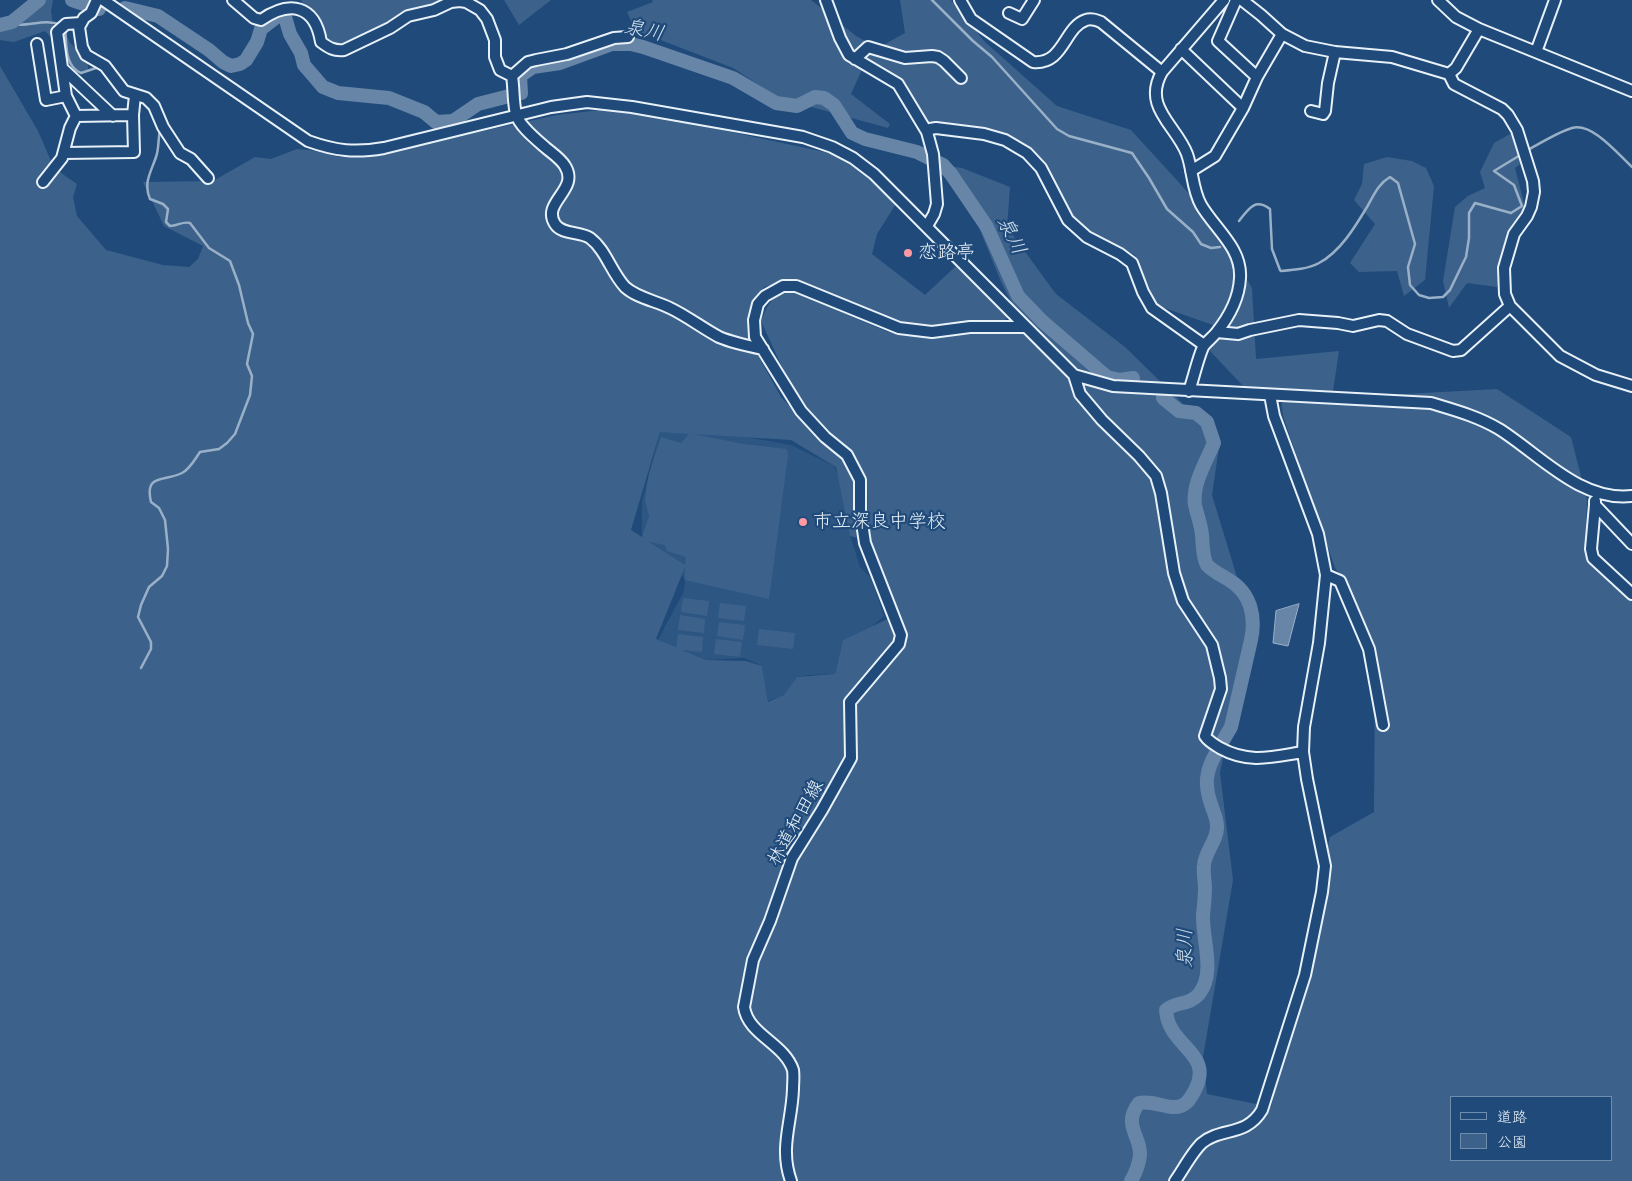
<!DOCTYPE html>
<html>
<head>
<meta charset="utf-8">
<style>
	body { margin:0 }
	#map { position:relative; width:1632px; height:1181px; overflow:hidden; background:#1f4a7a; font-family:"Shantell Sans","Klee One",sans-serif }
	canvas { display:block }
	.legend { position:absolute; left:1450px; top:1096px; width:162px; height:65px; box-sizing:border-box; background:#1f4a7a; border:1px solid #6f8dac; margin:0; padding:6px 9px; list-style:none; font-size:15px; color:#e8f1f8 }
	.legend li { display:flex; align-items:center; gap:10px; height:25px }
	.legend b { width:25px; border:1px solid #6f8dac }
</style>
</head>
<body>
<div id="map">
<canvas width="1632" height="1181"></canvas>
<ul class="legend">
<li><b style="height:6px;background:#1f4a7a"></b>道路</li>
<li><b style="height:14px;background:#3c628c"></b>公園</li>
</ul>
</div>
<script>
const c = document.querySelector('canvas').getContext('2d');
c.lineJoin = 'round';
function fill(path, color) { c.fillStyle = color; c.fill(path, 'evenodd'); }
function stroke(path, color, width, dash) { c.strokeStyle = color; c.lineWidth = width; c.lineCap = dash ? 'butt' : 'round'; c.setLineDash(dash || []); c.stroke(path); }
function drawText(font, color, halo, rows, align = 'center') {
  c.font = font + ' "Shantell Sans","Klee One",sans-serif'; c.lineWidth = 4.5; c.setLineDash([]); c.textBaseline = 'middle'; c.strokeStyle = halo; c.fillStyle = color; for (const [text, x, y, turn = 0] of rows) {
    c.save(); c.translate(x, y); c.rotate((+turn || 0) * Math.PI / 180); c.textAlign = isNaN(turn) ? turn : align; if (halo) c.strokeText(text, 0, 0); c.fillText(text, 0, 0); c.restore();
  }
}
fill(new Path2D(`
	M708 430 791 445 834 466 842 485 847 525 860 567 871 578 884 616 871 627 843 640 835 674 809 675 797 677 785 695 768 701 762 666 744 658 706 660 658 640 684 591 685 581 677 563 642 539V501L660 432Z`), '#2e5683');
fill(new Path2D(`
	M34 0H53L51 11 53 25 63 28 70 43 88 59V69L82 71C65 67 65 55 56 42 53 38 48 35 45 31L14 42 0 40V26L8 27C17 20 31 11 34 0Z
	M301 0H441L339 50 321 42 309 13Z
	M504 0H551L519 25Z
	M652 0H811L856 36 878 48 905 33 900 0H951L984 41 1057 106 1131 130 1205 211 1252 288 1256 359 1339 351 1332 398 1497 389 1571 437 1587 500 1585 549 1611 585 1632 595V1181H0V66L38 131 54 168 77 184 73 197 77 216 106 250 163 265 189 267 198 259 203 246 164 226 143 182 213 181 255 157 271 159 297 149 310 150 339 157 377 154 400 147 419 145 557 115 609 109 671 119 843 156 897 202 877 234 872 254 925 295 956 266 1009 316 1005 320 997 323 924 327 897 324 864 311 810 285 788 280 764 287 751 306 755 350 781 397 825 445 841 455 854 478 858 538 850 536 836 467 791 440 694 434 743 444 787 449 788 456 769 599 685 580V567L656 639 676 647 678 634 703 637 702 652 682 650 706 660 746 661 762 666 768 702 784 695 797 677 835 674 843 640 894 616 868 545 867 479 845 444 817 421 794 393 761 321C769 302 772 294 794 292L888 332 932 337 1016 331 1018 315 1002 284 977 223 947 179 942 165 962 168 1010 187 1007 227 1056 294 1125 347 1220 440 1212 495 1250 620 1220 773 1233 880 1203 1057 1207 1094 1271 1107 1330 837 1374 812 1375 677 1349 586 1335 568 1283 416 1280 390 1245 388 1210 351 1213 325 1153 304 1135 255 1089 232 1070 214 1024 144 930 129 897 82 864 65 851 94 890 124 888 128 779 98 733 68 635 30 627 12 653 2ZM660 432 689 434 681 443 661 437 649 473 645 500 649 516 642 537 631 530ZM649 542 665 545 667 551 686 557 685 565ZM1451 1097H1611V1160H1451Z
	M1517 130 1520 164 1515 168 1526 211 1514 234 1497 287 1467 283 1449 308 1443 281 1455 207 1468 196 1485 188 1480 172 1494 143Z
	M1387 157 1412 161 1426 168 1434 186 1425 280 1404 296 1397 271 1359 272 1350 263 1375 224 1354 200 1362 184 1364 164Z
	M683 598 709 601 707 616 681 612Z
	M720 603 746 606 744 621 718 618Z
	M680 615 705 619 704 633 678 630Z
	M719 622 745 625 743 640 717 636Z
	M759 629 795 633 793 649 757 645Z
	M716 639 742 642 740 657 714 654Z`), '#3c628c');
const water = new Path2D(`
	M1299 604 1288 646 1273 643 1276 611Z`);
fill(water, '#6685a7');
stroke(water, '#9ab0c7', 1);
stroke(new Path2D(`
	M932 0 973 41 992 57 1057 129 1069 136 1132 153 1149 178 1167 209 1193 232 1201 244 1211 248 1220 247
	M10 22C23 30 43 17 61 25
	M65 29C67 44 64 66 81 73L99 67
	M1526 151C1539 144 1558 132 1572 128 1592 122 1618 154 1632 167
	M1239 221C1249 208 1255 198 1270 209L1272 249 1280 270 1281 271C1294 270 1308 269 1319 263 1340 252 1355 227 1367 207 1374 195 1378 184 1390 177L1398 183 1415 244 1408 267 1410 285 1419 295 1429 298 1443 297 1450 290 1462 265 1466 257 1469 238V213L1475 203 1511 213 1522 206 1514 185 1494 171 1522 154
	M141 668 151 649V642L138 617 141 605 149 587 162 576 167 566 168 549 165 520 159 508 151 502C144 473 165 482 182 473 190 469 195 459 200 452L219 449 227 443 235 434 250 395 252 376 247 364 253 334 248 323 239 285 230 261 209 248 190 223C182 221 178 226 170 226L166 222 168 209 163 204 150 199C143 183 151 172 156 157 159 149 158 139 160 130`), '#9ab0c7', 2.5);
stroke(new Path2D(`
	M72 0 99 9
	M125 8 158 16 209 50 223 62 231 66 240 64 246 60 257 42 261 29 279 15 285 17 290 34 301 53 304 65 323 87 338 93 389 98 424 112 436 122 453 121 478 104 521 93 520 76 533 67 560 63 612 44H631L643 47 733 78 776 103 797 106 815 97 824 98 834 105 852 133 865 139 917 152 943 165 951 174 987 227 1018 296 1042 321 1107 377 1120 380 1133 378
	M0 25 12 22 39 0
	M1163 398 1179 411 1196 413 1207 422 1214 443C1206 462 1192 484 1195 505 1197 515 1201 524 1202 535 1203 544 1202 556 1207 565 1212 571 1223 576 1229 580 1251 593 1256 617 1251 640L1231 727 1224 739
	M1131 1181C1135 1174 1139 1164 1140 1155 1141 1136 1122 1125 1139 1103 1152 1100 1164 1108 1177 1107 1186 1106 1190 1099 1194 1092 1216 1052 1168 1048 1166 1010 1176 1001 1189 1006 1199 994 1216 973 1202 939 1203 915 1204 906 1205 897 1205 888 1205 881 1203 873 1204 865 1205 851 1218 840 1217 826 1217 818 1213 811 1211 804 1204 784 1206 771 1216 753`), '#6685a7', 14);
const minor = new Path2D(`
	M97 0 91 13 84 18 79 27 82 47 86 55 105 66 124 91 146 98 154 106 163 127 180 153 191 159 208 178
	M103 0 308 141C336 151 355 153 384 148L551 107 587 102 632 107 803 137 832 147 853 158 874 174 1074 375 1113 386 1431 403C1454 410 1477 416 1499 429 1539 454 1580 502 1632 496
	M233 0 254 18 261 20C290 0 315 5 321 42 329 48 334 51 344 50L390 28 408 16 434 10 451 2 460 1 466 2 480 10 487 19 495 40V57L500 70 512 76
	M826 0 840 38 849 55 898 84 927 132 933 154 937 204 934 214 927 226
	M960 0 971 19 1033 62C1064 65 1064 27 1086 20 1091 18 1096 20 1101 22L1162 72
	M1236 0 1218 41 1257 77
	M1438 0 1456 17 1479 29 1632 91
	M1009 13 1022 19 1034 0
	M1282 34 1305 46 1335 52 1392 57 1449 74 1456 68 1479 29
	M37 44 46 100 66 96 76 116 70 128 62 158 43 182
	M1181 49 1243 108
	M1536 52 1555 0
	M855 59 868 47 905 58 932 56 938 57 944 61 961 78
	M62 68 113 116
	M1449 74 1454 84 1502 109 1508 115 1517 130 1533 181 1534 192 1531 207 1527 216 1514 234 1504 268 1505 294 1510 306 1560 356 1596 375 1632 386
	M512 76C514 88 513 102 516 114 519 126 537 140 546 148 552 153 561 159 565 166 580 190 541 202 555 224 562 235 580 231 590 238 606 250 611 272 625 287 637 298 656 301 670 308 687 316 702 328 719 337 733 343 748 346 763 349
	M512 76 528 62 536 60 567 54 614 38 628 37
	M66 96 57 32 66 24 81 23
	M1311 111 1323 114 1325 111 1328 83 1335 52
	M76 116 133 115 135 95
	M927 132 930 129 936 128 984 134 1005 140 1027 153 1041 168 1068 220 1087 237 1120 254 1132 263 1143 292 1152 308 1204 345
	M64 153 134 152 133 115
	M1191 171 1215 156 1243 108 1257 77 1282 34 1261 15 1242 0
	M1217 332 1238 334 1250 330 1299 320 1338 323 1353 326 1379 320 1387 321 1407 334 1453 351 1461 350 1510 306
	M1074 375 1080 394 1102 420 1139 456 1156 476 1161 493 1174 573 1183 601 1212 645 1220 678 1221 689 1205 736C1209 742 1214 744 1220 748 1249 764 1272 757 1303 752
	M1189 391C1194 377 1197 361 1203 347 1206 342 1212 338 1216 333 1229 317 1239 299 1240 278 1242 248 1215 229 1201 205 1192 189 1193 171 1187 154 1176 125 1142 107 1162 72L1224 0
	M1595 501V505L1632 544
	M1595 505 1591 549 1593 558 1632 594
	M1326 575 1340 581 1369 649 1383 725
	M791 1181C779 1148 792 1122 793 1089 793 1083 794 1076 793 1070 784 1043 748 1035 744 1007L753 960 770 921 792 858 822 810 851 758 850 702 899 644 901 635 865 543 860 510V480L847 455 825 437 801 411 755 337 754 320 758 304 765 296 783 286H796L899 328 932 332 970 327H1025
	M1175 1181C1183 1170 1192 1152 1202 1143 1221 1127 1246 1137 1262 1110L1305 975 1322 892 1325 866 1307 779 1303 752 1304 727 1319 643 1326 575 1318 534 1274 416 1270 395`);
stroke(minor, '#e8f1f8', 14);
stroke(minor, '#1f4a7a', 10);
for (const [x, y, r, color] of [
	[908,253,5,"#ff9aa2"],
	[803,522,5,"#ff9aa2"]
]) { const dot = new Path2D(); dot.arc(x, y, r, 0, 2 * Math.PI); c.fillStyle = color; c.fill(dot); stroke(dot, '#1f4a7a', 2); }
drawText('19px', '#e8f1f8', '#1f4a7a', [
	["恋路亭",918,253],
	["市立深良中学校",813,522]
], 'left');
drawText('19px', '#e8f1f8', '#1f4a7a', [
	["林道和田線",796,823,-61]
]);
drawText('italic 20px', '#d4e1ec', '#1f4a7a', [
	["泉川",644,31,12],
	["泉川",1011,236,64],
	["泉川",1186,948,-90]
]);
</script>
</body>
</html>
